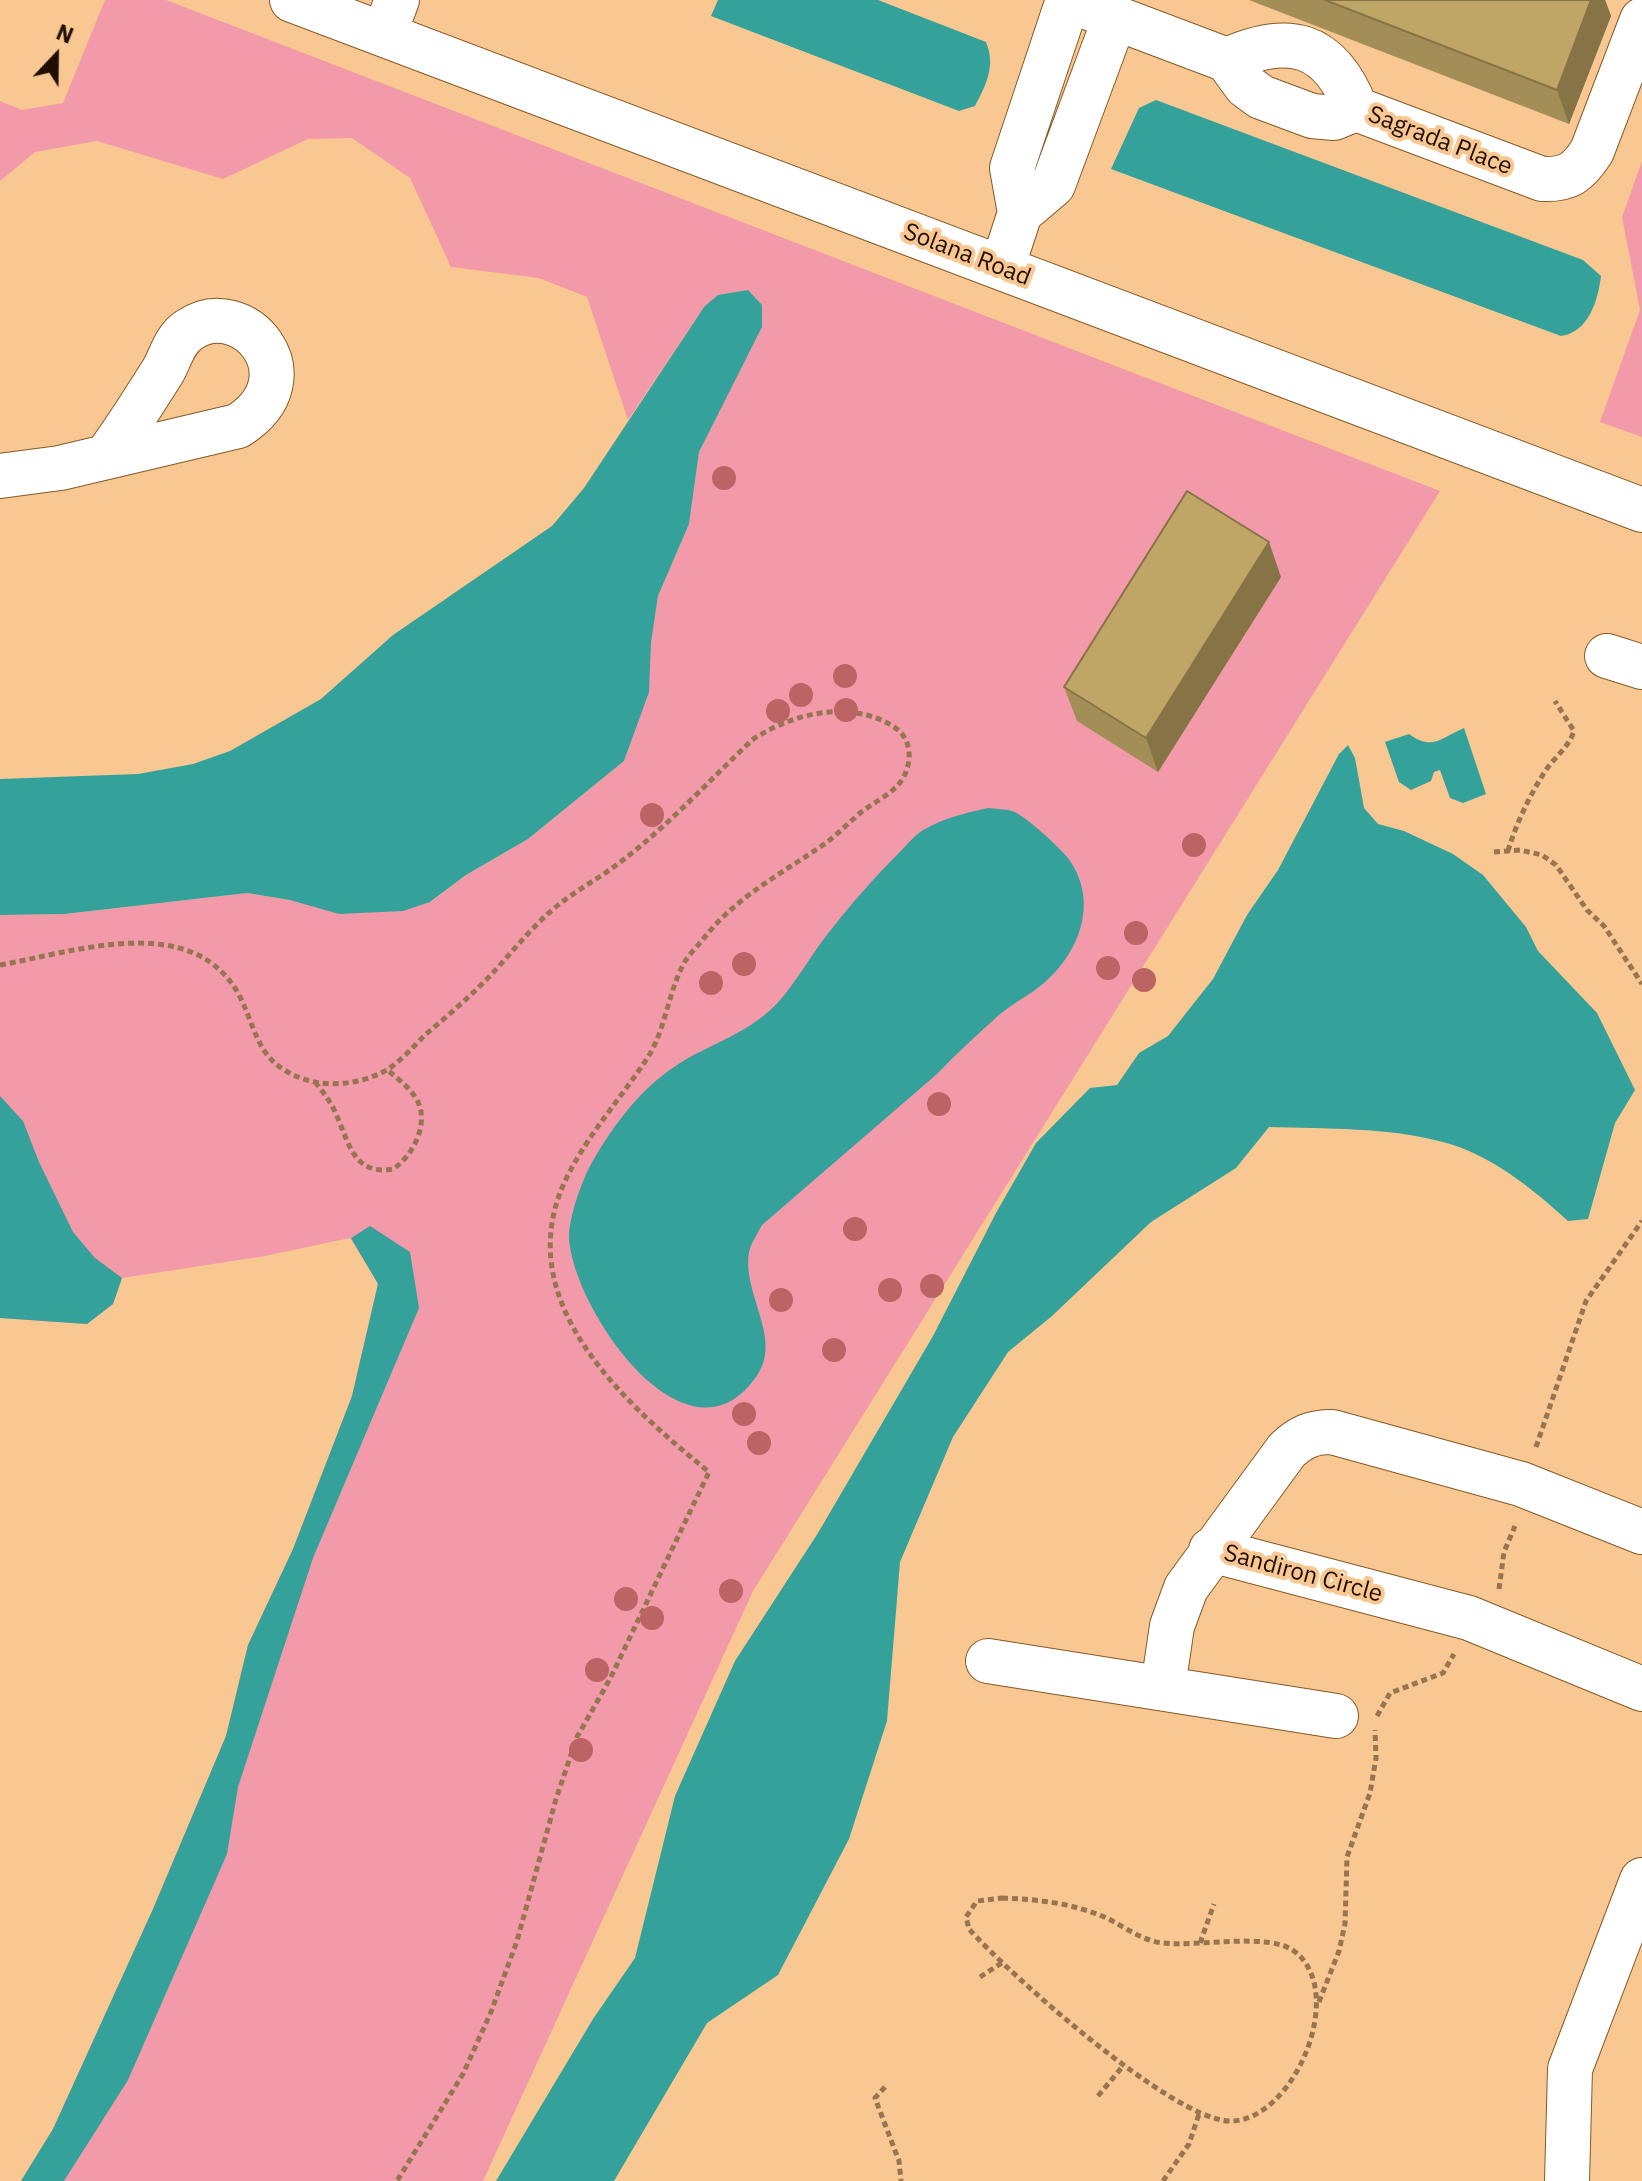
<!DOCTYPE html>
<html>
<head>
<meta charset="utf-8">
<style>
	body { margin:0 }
	#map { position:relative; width:1642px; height:2181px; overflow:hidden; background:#f8c792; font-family:"IBM Plex Sans",sans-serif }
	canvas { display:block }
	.north { position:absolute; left:16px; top:16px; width:80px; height:80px; -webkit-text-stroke:6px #f8c792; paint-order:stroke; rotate:22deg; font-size:22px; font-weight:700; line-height:32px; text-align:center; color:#200f00 }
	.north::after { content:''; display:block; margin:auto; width:28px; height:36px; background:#200f00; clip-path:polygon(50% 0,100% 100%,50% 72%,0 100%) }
</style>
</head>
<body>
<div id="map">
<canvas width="1642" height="2181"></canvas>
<div class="north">N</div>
</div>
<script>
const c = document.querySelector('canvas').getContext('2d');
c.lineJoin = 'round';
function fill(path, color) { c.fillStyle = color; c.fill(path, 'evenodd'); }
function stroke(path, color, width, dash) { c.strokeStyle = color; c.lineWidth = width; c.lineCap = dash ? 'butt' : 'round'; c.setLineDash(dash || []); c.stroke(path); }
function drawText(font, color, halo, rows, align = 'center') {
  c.font = font + ' "IBM Plex Sans",sans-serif'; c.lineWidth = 8; c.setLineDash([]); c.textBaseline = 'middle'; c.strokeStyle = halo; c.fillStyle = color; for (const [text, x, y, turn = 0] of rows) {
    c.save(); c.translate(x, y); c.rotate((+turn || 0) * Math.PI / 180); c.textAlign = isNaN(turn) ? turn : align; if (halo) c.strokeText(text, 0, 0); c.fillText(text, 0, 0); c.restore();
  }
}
fill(new Path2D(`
	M105 0H166L1440 491 753 1591 483 2181H21L53 2129 153 1909 226 1736 248 1645 293 1549 352 1396 378 1283 350 1238 265 1256 122 1278 113 1304 87 1324 0 1318V915L65 914 247 893 290 900 431 902 466 875 528 839 624 761 634 733 658 596 689 524 699 452 721 407 704 307 628 420 587 297 539 278 451 267 410 178 352 138 308 139 223 179 97 141 35 152 0 181V101L22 110 63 103Z
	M1642 161V437L1600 422 1640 310 1622 217Z`), '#f39aaa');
fill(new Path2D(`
	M718 0H878L986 42C996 66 986 85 975 106L959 111 711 16Z
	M1156 100 1583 260 1601 276C1598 300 1589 332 1561 336L1111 169 1139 108Z
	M748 290 762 305V327L699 452 689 524 658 596 651 642 649 692 624 761 528 839 466 875 430 902 403 911 339 914 290 900 247 893 65 914 0 915V779L138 774 193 764 230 751 321 699 393 635 552 526 584 488 704 307 718 295Z
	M1464 728 1486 794 1463 803 1450 798 1440 770 1434 772 1431 781 1411 790 1399 782 1385 742 1409 734C1432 751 1441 738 1464 728Z
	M1348 745 1355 758 1364 808 1378 824 1404 831 1453 854 1483 875 1526 927 1538 951 1597 1013 1635 1090 1615 1123 1588 1219 1568 1221C1533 1189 1490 1154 1443 1142 1388 1127 1326 1129 1269 1127L1236 1168 1151 1222 1052 1316 1008 1352 953 1437 900 1562 887 1721 849 1839 778 1975 707 2023 614 2181H496L593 2019 635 1958 675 1796 735 1661 818 1533 933 1336 996 1213 1036 1143 1090 1088 1117 1085 1139 1053 1168 1036 1213 979 1247 915 1278 870 1339 754Z
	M988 808C995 809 1005 809 1012 811 1025 815 1059 847 1068 858 1099 900 1081 951 1044 983 1030 995 1013 1003 999 1015 978 1034 957 1053 937 1074L762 1225C758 1233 751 1243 749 1252 742 1294 782 1337 758 1374 689 1479 573 1310 569 1238 569 1218 580 1186 589 1168 609 1131 638 1091 674 1067 709 1043 751 1034 781 999 799 978 812 953 830 931 851 904 874 878 898 854 906 846 915 834 925 829 944 818 966 813 988 808Z
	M0 1096 23 1121 39 1162 73 1232 95 1258 122 1278 113 1304 87 1324 0 1318Z
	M370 1226 410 1252 419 1308 313 1558 238 1787 227 1854 128 2080 64 2181H21L53 2129 153 1909 226 1736 248 1645 293 1549 352 1396 378 1284 351 1238Z`), '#34a29a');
const minor = new Path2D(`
	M292 0 1642 510
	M1068 0 1227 60 1246 86 1261 97 1312 116 1334 118 1356 109 1542 179C1568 180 1578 173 1592 151L1642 20
	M384 34 397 0
	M1227 60C1289 32 1330 42 1356 109
	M1020 213 1053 185 1115 18
	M1002 268 1020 213 1012 168 1068 0
	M0 476 60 468 238 426C315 377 243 293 189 330 174 340 171 357 163 371 145 399 128 427 108 454
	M1607 656 1642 667
	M1211 1550 1469 1618 1642 1689
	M988 1661 1336 1716
	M1163 1687 1172 1626 1186 1588 1287 1450C1301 1437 1312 1432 1332 1432L1521 1484 1642 1532
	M1567 2181 1570 2069 1642 1880`);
stroke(minor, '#855a27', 46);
stroke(new Path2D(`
	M1508 851C1516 824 1529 797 1544 773 1553 758 1568 749 1574 731L1555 701
	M1494 852 1520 850 1542 855 1556 865 1587 910 1604 926 1642 984
	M0 965C74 952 193 910 239 995 254 1023 256 1054 286 1071 315 1088 348 1087 379 1074 397 1066 411 1049 425 1035 445 1018 465 1001 483 983 506 960 526 933 550 912 571 893 597 880 619 863 667 827 709 781 752 740 792 713 851 699 894 727 914 739 913 768 898 785 888 796 871 804 859 814 847 824 836 836 823 845 781 874 736 897 704 938 697 947 687 956 682 967 668 995 665 1030 648 1057 620 1100 582 1141 562 1188 513 1306 628 1406 709 1472L610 1679 577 1737 556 1799 517 1941 491 2012 463 2074 397 2181
	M315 1082C323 1092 331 1102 336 1114 349 1142 353 1176 393 1169 412 1157 429 1125 418 1102 411 1088 397 1078 386 1069
	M1536 1447 1586 1301 1642 1221
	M1499 1589 1504 1552 1515 1526
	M1377 1716 1390 1693 1443 1673 1454 1654
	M1002 1898C1036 1899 1070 1903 1102 1916 1123 1925 1141 1941 1163 1943 1197 1947 1268 1932 1294 1951 1349 1992 1293 2123 1229 2121 1172 2119 1010 1975 969 1929L966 1917 977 1901Z
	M1200 1943 1214 1904
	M980 1977 1003 1962
	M1319 2002 1339 1951 1345 1924 1347 1857 1370 1793 1376 1758 1375 1730
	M885 2087 875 2098 899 2161 901 2181
	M1098 2096 1123 2066
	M1163 2181 1189 2144 1199 2114`), '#987551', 5, [6, 4]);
stroke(minor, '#fff', 44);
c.fillStyle = '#bc6363';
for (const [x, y] of [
	[724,478],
	[845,676],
	[801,695],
	[846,710],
	[778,711],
	[652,815],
	[1194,845],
	[1136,933],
	[744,964],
	[1108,968],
	[1144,980],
	[711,983],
	[939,1104],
	[855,1229],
	[932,1286],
	[890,1290],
	[781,1300],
	[834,1350],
	[744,1414],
	[759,1443],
	[731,1591],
	[626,1599],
	[652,1618],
	[597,1670],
	[581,1750]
]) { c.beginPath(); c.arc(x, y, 12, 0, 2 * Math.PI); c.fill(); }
fill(new Path2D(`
	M1249 0H1605L1611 16 1569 124Z
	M1281 577 1158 772 1077 721 1064 687Z`), '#a48e58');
fill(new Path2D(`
	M1591 0H1605L1611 16 1569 124 1557 90Z
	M1269 542 1281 577 1158 772 1146 738Z`), '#867447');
const building = new Path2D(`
	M1325 0H1591L1557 90Z
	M1187 491 1269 542 1146 738 1064 687Z`);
fill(building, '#bfa566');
stroke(building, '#867447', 2);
drawText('24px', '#200f00', '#f8c792', [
	["Sagrada Place",1440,141,21],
	["Solana Road",967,255,21],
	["Sandiron Circle",1303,1574,15]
]);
</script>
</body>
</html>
